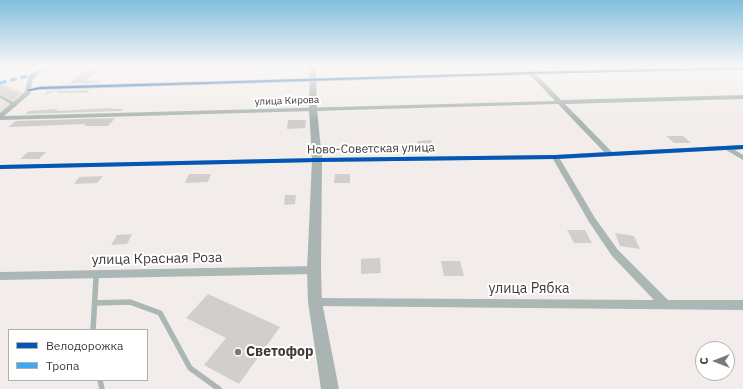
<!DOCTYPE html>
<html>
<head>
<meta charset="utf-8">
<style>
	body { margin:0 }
	#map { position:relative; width:743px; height:389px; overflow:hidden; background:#f2edea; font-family:"IBM Plex Sans",sans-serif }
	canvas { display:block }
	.legend { position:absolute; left:8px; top:329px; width:140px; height:52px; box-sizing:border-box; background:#fff; border:1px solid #b2b0af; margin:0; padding:5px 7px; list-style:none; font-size:12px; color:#3e3a38 }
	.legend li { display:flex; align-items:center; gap:8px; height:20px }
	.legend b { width:20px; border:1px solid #b2b0af }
	.north { position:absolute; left:695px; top:341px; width:40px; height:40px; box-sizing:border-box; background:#fff; border:1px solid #b2b0af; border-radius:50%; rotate:270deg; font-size:11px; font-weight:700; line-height:16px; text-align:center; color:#3e3a38 }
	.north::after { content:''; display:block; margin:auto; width:14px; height:18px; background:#7d7976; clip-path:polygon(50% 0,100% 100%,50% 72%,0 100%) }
</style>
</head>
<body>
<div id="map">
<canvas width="743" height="389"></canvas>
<ul class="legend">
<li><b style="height:5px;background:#0057b8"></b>Велодорожка</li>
<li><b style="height:5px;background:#3fa9f5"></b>Тропа</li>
</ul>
<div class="north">С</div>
</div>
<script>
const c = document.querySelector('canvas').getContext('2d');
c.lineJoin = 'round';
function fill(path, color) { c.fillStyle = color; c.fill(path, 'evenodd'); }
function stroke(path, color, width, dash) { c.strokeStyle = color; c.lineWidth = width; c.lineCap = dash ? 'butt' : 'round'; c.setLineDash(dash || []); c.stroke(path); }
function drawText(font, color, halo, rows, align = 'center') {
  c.font = font + ' "IBM Plex Sans",sans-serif'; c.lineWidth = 4; c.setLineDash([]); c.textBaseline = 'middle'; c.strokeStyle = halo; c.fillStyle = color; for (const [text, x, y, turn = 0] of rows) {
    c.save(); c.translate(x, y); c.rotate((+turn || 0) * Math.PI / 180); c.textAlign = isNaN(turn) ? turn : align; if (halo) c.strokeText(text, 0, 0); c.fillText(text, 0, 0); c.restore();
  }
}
fill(new Path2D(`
	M0 82 25 93 0 113Z`), '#eadfd7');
fill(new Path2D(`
	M90 66H105L85 81H99L97 83 57 84 69 83Z
	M0 83 20 94 12 100 0 93Z
	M90 90 87 93H58L57 91 44 95 48 91Z
	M111 108V109H123L121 111 25 114 29 111 58 109 56 111Z
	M115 118 108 126H84L86 124 8 127 16 121Z
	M288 120H306L305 128 287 129Z
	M666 136H683L691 143H674Z
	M431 140 433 148H419L417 141Z
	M28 152H46L39 159H20Z
	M189 174H211L208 182 185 183Z
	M335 174H350V183H334Z
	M103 176 97 183 74 184 79 177Z
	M285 195H296L295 204 284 205Z
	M567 230H585L592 243H574Z
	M615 233 634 236 640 249 620 246Z
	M132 234 127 244 111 245 117 235Z
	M380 258 381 273 361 274V259Z
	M441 261H460L464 276H444Z
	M208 294 280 327 239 384 204 365 226 338 186 318Z`), '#d2cecc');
stroke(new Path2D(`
	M0 96 15 105`), '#abb7b5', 3);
stroke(new Path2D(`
	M96 279V274`), '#abb7b5', 4.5);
stroke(new Path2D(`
	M95 303 130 302 160 313 190 368 219 389
	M93 330 96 278
	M100 380 102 389`), '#abb7b5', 5.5);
fill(new Path2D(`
	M47 66H54L42 72 33 79 31 88 40 86 528 72 523 66H528L533 71 743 66V70L536 74 561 100 743 95V99L565 104 612 152 743 145V149L735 150 743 155V160L726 150 560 159 595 218 618 250 668 300H743V310L315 306 311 305 310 302 311 299 315 298 654 300 612 256 589 222 553 159 317 162 0 169V165L317 158 555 155 604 152 558 104 0 120V113L25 92 28 77 38 70ZM530 75 555 101 4 116 30 94 31 91 40 90Z
	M314 266 317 267 319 270 317 273 314 274 0 280V272Z`), '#abb7b5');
fill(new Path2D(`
	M310 66H316L317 109 322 160 321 270 322 302 339 389H321L308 302 307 270 312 160 309 109Z`), '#aab5b3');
stroke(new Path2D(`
	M0 83 35 74`), '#3fa9f5', 3.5, [7, 3.5]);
fill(new Path2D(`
	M743 67V69L531 74 40 89 29 91 27 90 40 87 531 72Z
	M743 145V149L555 159 317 162 0 169V165L317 158 555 155Z`), '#0057b8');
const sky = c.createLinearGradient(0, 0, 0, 121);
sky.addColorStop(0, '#81bfdd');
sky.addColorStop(0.55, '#f9f7f6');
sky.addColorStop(1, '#f9f7f600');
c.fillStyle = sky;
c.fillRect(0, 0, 743, 121);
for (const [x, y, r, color] of [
	[238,352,4,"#7d7976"]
]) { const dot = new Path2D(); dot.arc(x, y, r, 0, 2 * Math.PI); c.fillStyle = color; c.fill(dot); stroke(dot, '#fff', 1.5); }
drawText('10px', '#3e3a38', '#fff', [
	["улица Кирова",287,101,-2]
]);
drawText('12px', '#3e3a38', '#fff', [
	["Ново-Советская улица",371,149,-1]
]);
drawText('14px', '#3e3a38', '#fff', [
	["улица Красная Роза",157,259,-1],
	["улица Рябка",529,289]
]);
drawText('bold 14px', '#3e3a38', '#fff', [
	["Светофор",246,352]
], 'left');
</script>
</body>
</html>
